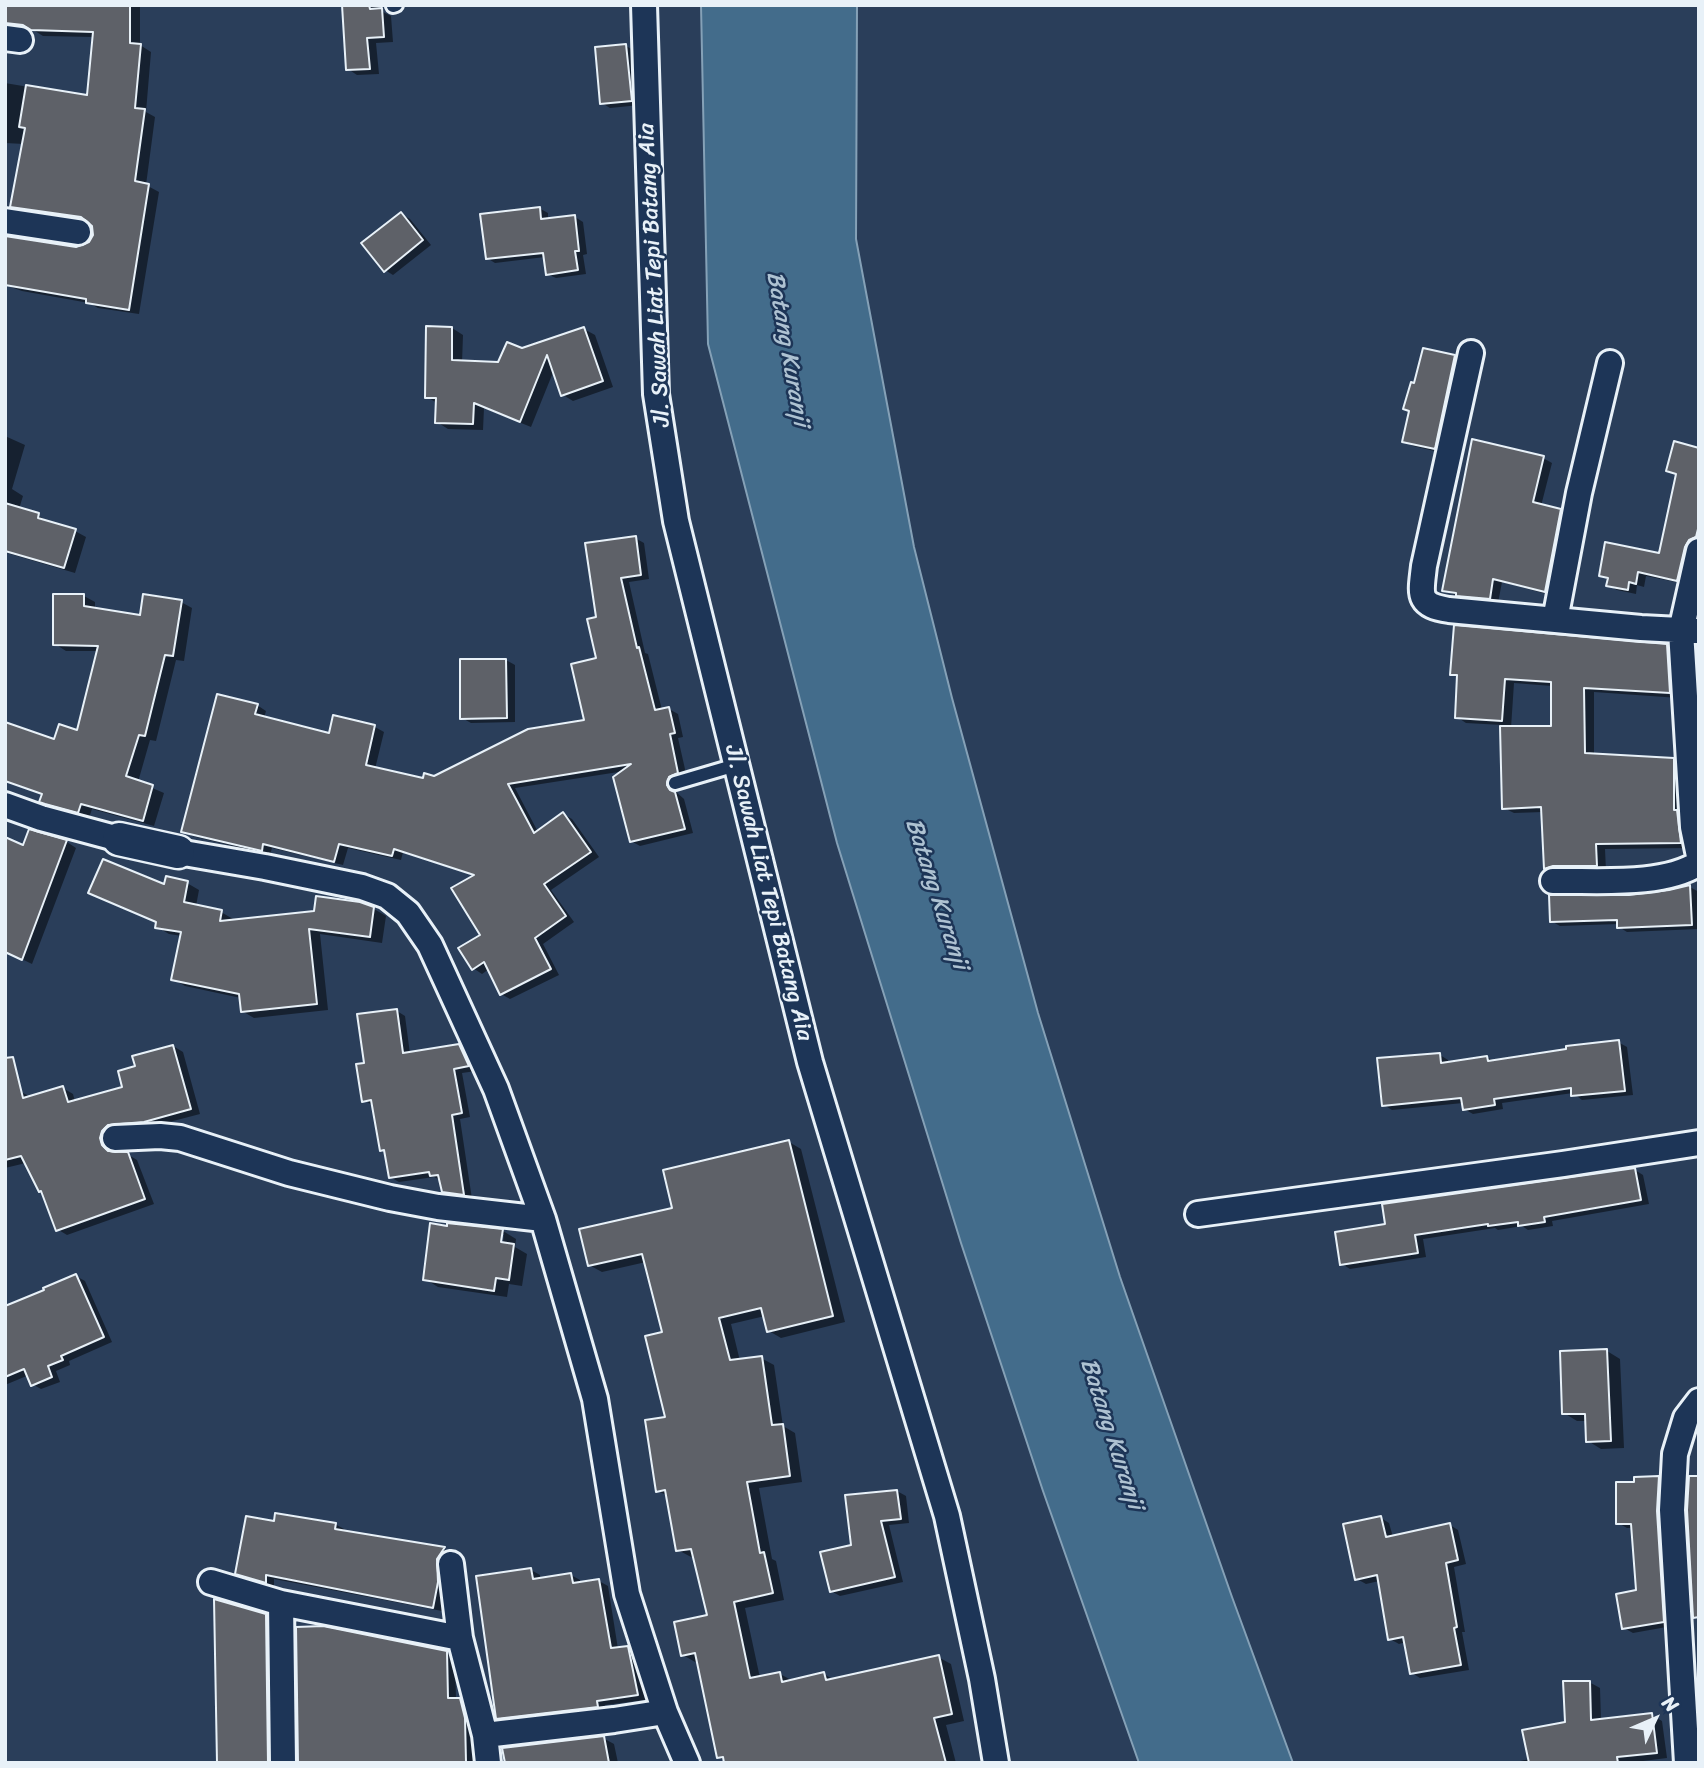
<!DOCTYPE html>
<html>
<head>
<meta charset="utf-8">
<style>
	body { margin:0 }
	#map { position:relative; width:1704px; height:1768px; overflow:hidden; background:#2a3e5a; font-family:Sriracha,sans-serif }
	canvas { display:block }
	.frame { position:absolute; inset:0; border:7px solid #e8f1f8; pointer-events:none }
	.north { position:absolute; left:1620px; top:1684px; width:70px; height:70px; -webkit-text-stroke:5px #1d3557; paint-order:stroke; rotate:46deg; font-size:19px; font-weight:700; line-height:28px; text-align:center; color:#e8f1f8 }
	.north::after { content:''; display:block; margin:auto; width:24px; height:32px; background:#e8f1f8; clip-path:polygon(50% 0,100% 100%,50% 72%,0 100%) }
</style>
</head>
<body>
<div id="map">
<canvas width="1704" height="1768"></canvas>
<div class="frame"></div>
<div class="north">N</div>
</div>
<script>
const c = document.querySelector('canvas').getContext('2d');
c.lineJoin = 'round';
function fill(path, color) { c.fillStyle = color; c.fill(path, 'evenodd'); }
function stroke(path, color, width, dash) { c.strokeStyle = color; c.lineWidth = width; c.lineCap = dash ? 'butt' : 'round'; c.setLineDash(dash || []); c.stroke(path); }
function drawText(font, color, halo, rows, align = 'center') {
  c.font = font + ' Sriracha,sans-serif'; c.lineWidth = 5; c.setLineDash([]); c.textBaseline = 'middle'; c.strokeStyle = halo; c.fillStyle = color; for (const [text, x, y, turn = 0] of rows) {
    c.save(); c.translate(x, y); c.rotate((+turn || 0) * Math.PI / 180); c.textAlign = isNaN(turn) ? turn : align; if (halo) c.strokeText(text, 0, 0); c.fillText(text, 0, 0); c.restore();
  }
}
const water = new Path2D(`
	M701 5H857L856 239 914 547 952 698 1038 1013 1120 1277 1232 1597 1293 1763H1139L1043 1491 961 1243 837 843 708 344Z`);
fill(water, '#436c8b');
stroke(water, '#85a1b7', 2);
fill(new Path2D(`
	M5 5H140V45L151 52 146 112 155 117 146 185 159 192 139 314 98 308 89 303 22 291 5 285 91 243 95 234 93 225 89 222 22 212 12 206 24 144 5 143V83L88 97 94 37 43 36 35 31 19 28 5 34Z
	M343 5H378L379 10 391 16 393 42 376 43 379 74 357 75 348 69Z
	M626 46 635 51 640 105 610 108 602 103Z
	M539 208 548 213V220L575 217 583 222 587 254 583 255 586 274 556 278 547 274 545 257 495 263 487 258Z
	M401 214 410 219 431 245 393 275 385 270Z
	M452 328 463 335 462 363 500 364 522 350 584 329 595 335 613 387 573 401 563 395 554 370 531 427 484 408 483 430 448 429 437 422V403L427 397Z
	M1424 350 1455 357 1463 362 1443 453 1413 446 1404 441Z
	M5 436 25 445 12 489 23 496 19 509 38 515 49 523 75 531 86 537 75 573 7 553 5 559Z
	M1699 450V544L1686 584 1646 576 1644 587 1637 585 1636 594 1617 590 1608 585 1609 580 1601 575 1660 555 1677 476 1668 470Z
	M1543 458 1552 463 1541 506 1560 510 1569 515 1554 596 1502 582 1498 603 1466 600 1444 590Z
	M635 538 644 543 649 579 629 582 645 653 648 654 662 710 669 709 678 714 683 737 678 738 687 778 678 781 675 791 684 799 693 833 640 846 631 841 625 771 515 788 538 832 563 814 572 819 599 857 551 890 574 922 543 944 559 975 510 999 501 994 489 969 482 974 473 968 482 935 475 876 403 852 401 860 348 848 343 865 272 848 270 855 192 836 183 831 257 705 266 711 264 718 331 735 335 717 375 727 384 732 375 769 424 780 586 721 598 659V619Z
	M84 596 95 602V610L142 617 181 602 192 608 184 661 176 660 156 741 150 740 138 782 164 793 154 826 92 809 89 818 52 807 41 801 44 795 5 780 55 741 78 733 98 651H66L55 644Z
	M1666 646 1676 652 1679 698 1594 692V755L1673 759 1683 765 1690 848 1605 849 1606 871 1556 874 1546 868 1543 812 1514 813 1504 808 1502 725 1466 723 1457 717 1459 678 1452 674ZM1514 683 1552 686 1553 727 1511 728Z
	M506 660 515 665V722L471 723 462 718Z
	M30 832 67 842 76 848 32 964 5 951 24 847Z
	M187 883 199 890 196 906 221 912 233 919V922L374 909 386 916 382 943 320 934 328 1010 254 1018 242 1011 241 998 185 986 173 979 182 936 169 934 157 927 158 923 91 892Z
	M1690 887 1699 892V929L1627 932 1619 927V924L1560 926 1551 921 1630 897 1670 892Z
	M397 1011 405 1016 410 1054 459 1046 468 1051 476 1071 462 1073 470 1117 460 1119 472 1199 452 1196 443 1191 440 1180 434 1177 399 1182 390 1177 387 1153 381 1150 372 1105 364 1100 366 1064Z
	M1618 1042 1627 1047 1633 1095 1582 1100 1573 1093 1502 1103 1503 1109 1473 1114 1464 1109 1463 1103 1392 1110 1384 1105 1440 1055 1448 1060 1449 1064 1487 1057 1495 1062Z
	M173 1046 183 1052 200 1114 154 1126 109 1146 114 1153 127 1154 137 1160 154 1204 67 1235 57 1229 44 1193 40 1191 26 1163 5 1168V1095L21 1092 31 1097 63 1088 73 1094 75 1102 124 1088 137 1068Z
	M789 1142 801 1149 845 1322 781 1338 769 1331 765 1316 731 1324 740 1361 761 1358 774 1365 783 1426 795 1433 802 1482 759 1488 772 1559 776 1561 784 1600 745 1608 760 1678 780 1674 793 1681 824 1674 834 1680 938 1657 951 1664 964 1721 946 1725 956 1763H729L718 1757 699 1661 695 1662 683 1655 709 1617 695 1556 691 1557 678 1550 668 1496 658 1491 667 1418 664 1333 646 1262 602 1272 589 1265 674 1209Z
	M1635 1170 1643 1175 1649 1204 1552 1221 1553 1226 1528 1230 1522 1226 1498 1230 1495 1228 1423 1239 1426 1257 1350 1269 1342 1264 1387 1226Z
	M503 1231 516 1239 515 1247 527 1254 522 1286 509 1284 507 1297 438 1287 425 1279ZM501 1234H504L502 1251 498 1250Z
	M76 1276 85 1281 112 1342 69 1361 70 1365 56 1371 60 1382 41 1389 32 1384 29 1375 5 1385V1308Z
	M1607 1351 1620 1359 1624 1448 1601 1449 1588 1441 1587 1421H1577L1564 1413Z
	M1658 1478 1667 1483 1672 1626 1633 1633 1624 1628 1638 1592 1633 1528H1627L1618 1523 1635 1483Z
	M897 1491 906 1496 909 1523 889 1525 903 1582 840 1596 831 1591 853 1546Z
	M1381 1518 1389 1523 1393 1537 1450 1525 1458 1530 1466 1564 1454 1567 1465 1632H1462L1469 1670 1420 1678 1412 1673 1406 1642 1399 1644 1390 1639 1379 1581 1366 1584 1357 1579Z
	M335 1524 344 1529 343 1532 444 1549 452 1553 442 1611 274 1579V1586L237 1573Z
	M531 1570 540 1575V1579L571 1575 580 1580V1584L599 1581 608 1586 618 1649 628 1648 636 1653 645 1700 605 1705 606 1711 506 1723 498 1718 493 1700H496Z
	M266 1616 274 1621 276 1763H218Z
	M446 1652 455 1657 456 1700 469 1705 481 1763H300Z
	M1589 1682 1600 1688 1601 1721 1652 1715 1662 1721 1667 1758 1627 1763H1510L1530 1759 1567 1723Z
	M603 1738 614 1744 618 1763H506Z`), '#0007');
const building = new Path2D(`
	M5 5H130V43L141 44 135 108 145 109 135 181 149 184 129 310 86 303V299L5 285V236L76 247 89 242 93 235 92 226 81 217 10 207 25 128 19 127 26 85 87 95 93 32 31 30 23 25 5 23Z
	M342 5H369L370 9 382 8 384 37 367 38 370 69 346 70Z
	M626 44 632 101 600 104 595 47Z
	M540 207 541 219 575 215 579 251H575L578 270 546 275 543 253 486 259 480 214Z
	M401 212 423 240 384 272 361 243Z
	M426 326 452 327V360L498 362 507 342 522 348 584 327 603 381 561 396 547 355 520 422 474 403 473 424 435 423 436 398H425Z
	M1423 348 1455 355 1435 449 1402 442 1409 411 1403 409 1411 382 1414 383Z
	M1472 439 1544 456 1533 502 1561 509 1545 592 1493 579 1490 599 1456 596V593L1442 591Z
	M1674 441 1699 448V525L1696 537 1689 540 1685 547 1677 581 1638 572 1636 584 1629 582 1628 590 1606 586 1608 578 1599 576 1605 542 1659 553 1676 474 1666 471Z
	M5 503 39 513 38 518 76 529 64 568 5 551Z
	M636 536 641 575 621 578 637 648 639 647 655 710 669 707 675 733 670 734 678 773 669 777 667 785 670 790 675 792 685 829 630 842 613 777 631 764 508 784 534 833 563 812 591 852 544 884 566 916 535 938 551 969 500 995 484 962 472 970 458 948 480 935 451 888 474 875 394 849 392 856 339 844 334 862 263 844 262 851 181 832 217 694 258 704 255 714 329 733 333 715 375 725 366 765 423 778 424 773 434 776 528 729 584 720 571 664 596 658 587 619 596 617 585 543Z
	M53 594H84V606L140 615 143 594 182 600 173 656 165 655 145 736 139 735 126 776 153 785 143 821 81 804 78 813 45 804 39 802 42 794 5 781V722L54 739 59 724 77 730 98 646 53 645Z
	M1454 625 1667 644 1670 693 1584 688 1585 753 1674 758V810H1677L1681 843 1596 844 1597 866H1553L1544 869 1541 807 1502 809 1500 726H1551V682L1505 679 1502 721 1455 718 1457 675H1450Z
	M460 659H506L507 718 460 719Z
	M29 829 67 840 22 960 5 952V837L23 845Z
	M103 859 164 884 166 876 188 881 184 902 222 910 220 921 314 911 316 896 360 902 374 907 370 937 309 929 317 1004 241 1012 239 994 171 980 181 932 155 928 156 922 88 893Z
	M1690 885 1692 925 1617 928V920L1550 922 1549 895H1629L1669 890Z
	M397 1009 403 1053 459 1044 469 1066 454 1069 462 1113 452 1115 464 1195 442 1192 438 1175 430 1176 429 1172 389 1178 384 1150 380 1151 371 1100 362 1102 356 1064 364 1063 357 1014Z
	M1619 1040 1625 1091 1571 1096V1088L1494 1099 1495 1105 1463 1110 1461 1098 1382 1106 1377 1058 1440 1053 1441 1063 1487 1056 1488 1061 1566 1049V1046Z
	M173 1045 191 1109 144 1122 108 1125 102 1131 100 1138 102 1145 108 1151 128 1152 145 1199 56 1231 41 1191 39 1192 21 1156 5 1160V1058L13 1057 23 1098 63 1086 68 1102 122 1087 118 1071 135 1066 132 1056Z
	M789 1140 833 1316 767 1332 761 1308 719 1318 730 1360 762 1356 772 1425 783 1424 790 1476 747 1482 760 1553 764 1552 773 1593 734 1602 750 1678 780 1672 782 1682 824 1672 826 1680 939 1655 952 1714 934 1718 946 1763H724L723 1757 717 1758 695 1653 681 1656 674 1622 707 1615 691 1549 676 1551 665 1490 656 1492 645 1420 665 1417 645 1336 662 1332 642 1254 588 1266 579 1229 672 1208 663 1170Z
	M1635 1168 1641 1200 1544 1217 1545 1222 1518 1226V1222L1488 1226V1224L1415 1235 1418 1253 1340 1265 1335 1232 1385 1224 1382 1204Z
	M430 1223 447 1226V1223L503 1229 501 1242 514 1244 509 1280 496 1278 494 1291 423 1280Z
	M76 1274 104 1337 61 1356 63 1360 48 1366 52 1377 31 1386 24 1369 5 1377V1306L44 1290 43 1288Z
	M1607 1349 1611 1441 1586 1442 1585 1414H1562L1560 1351Z
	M1659 1476 1657 1511 1664 1622 1622 1629 1616 1594 1636 1590 1631 1524H1616V1482H1634V1477Z
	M1689 1476H1699V1617L1693 1618 1687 1510Z
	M897 1490 901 1519 881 1521 895 1577 830 1592 820 1552 851 1545 845 1495Z
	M275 1513 336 1523 335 1529 445 1547 437 1559 438 1582 433 1608 266 1575V1583L235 1574 246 1516 274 1521Z
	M1381 1516 1386 1537 1450 1523 1458 1560 1446 1563 1457 1627 1454 1628 1461 1665 1410 1674 1403 1637 1388 1640 1377 1575 1355 1580 1343 1524Z
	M531 1568 533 1579 571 1573 573 1583 599 1579 611 1648 628 1646 638 1695 597 1701 598 1707 496 1719 476 1576Z
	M214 1599 266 1614 268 1763H217Z
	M323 1626 447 1651 448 1698H460L465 1718 466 1762 298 1763 296 1627Z
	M1563 1681H1590L1591 1720 1652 1713 1657 1753 1617 1757 1618 1763H1529L1522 1730 1565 1722Z
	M604 1736 609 1763H505L502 1748Z`);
fill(building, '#5e6168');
stroke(building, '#e8f1f8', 2);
const service = new Path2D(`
	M393 6 396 5
	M675 783 736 765`);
const minor = new Path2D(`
	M644 5 656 394 676 521 810 1062 947 1516 982 1679 996 1763
	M5 38 20 40
	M5 221 78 232
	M1471 353 1424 566C1421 594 1416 605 1449 610L1641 628 1699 631
	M1699 551 1681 631 1693 827 1699 856
	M1555 620 1579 493 1610 363
	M5 805 41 818 119 839
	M178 852 265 867 362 887 387 896 408 913 430 945 496 1089 543 1219 595 1399 627 1594 665 1712 687 1763
	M1553 881C1595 880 1663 887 1699 863
	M115 1138 160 1136 180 1138 289 1173 390 1198 438 1207 543 1219
	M1198 1214 1563 1164 1699 1143
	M451 1564 460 1638
	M211 1582 281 1603
	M485 1735 614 1720 665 1712
	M283 1763 281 1603 460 1638 485 1735 488 1763
	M1687 1763 1672 1510 1675 1454 1686 1418 1699 1401`);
const tertiary = new Path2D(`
	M119 839 178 852`);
stroke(service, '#e8f1f8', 18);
stroke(minor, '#e8f1f8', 30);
stroke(tertiary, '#e8f1f8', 37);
stroke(service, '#1d3557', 12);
stroke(minor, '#1d3557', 24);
stroke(tertiary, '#1d3557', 32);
drawText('23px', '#e8f1f8', '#1d3557', [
	["Jl. Sawah Liat Tepi Batang Aia",655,275,-93],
	["Jl. Sawah Liat Tepi Batang Aia",768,893,76]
]);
drawText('italic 24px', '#aec2d2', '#1d3557', [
	["Batang Kuranji",787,349,80],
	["Batang Kuranji",936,894,72],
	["Batang Kuranji",1111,1434,72]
]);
</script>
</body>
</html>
